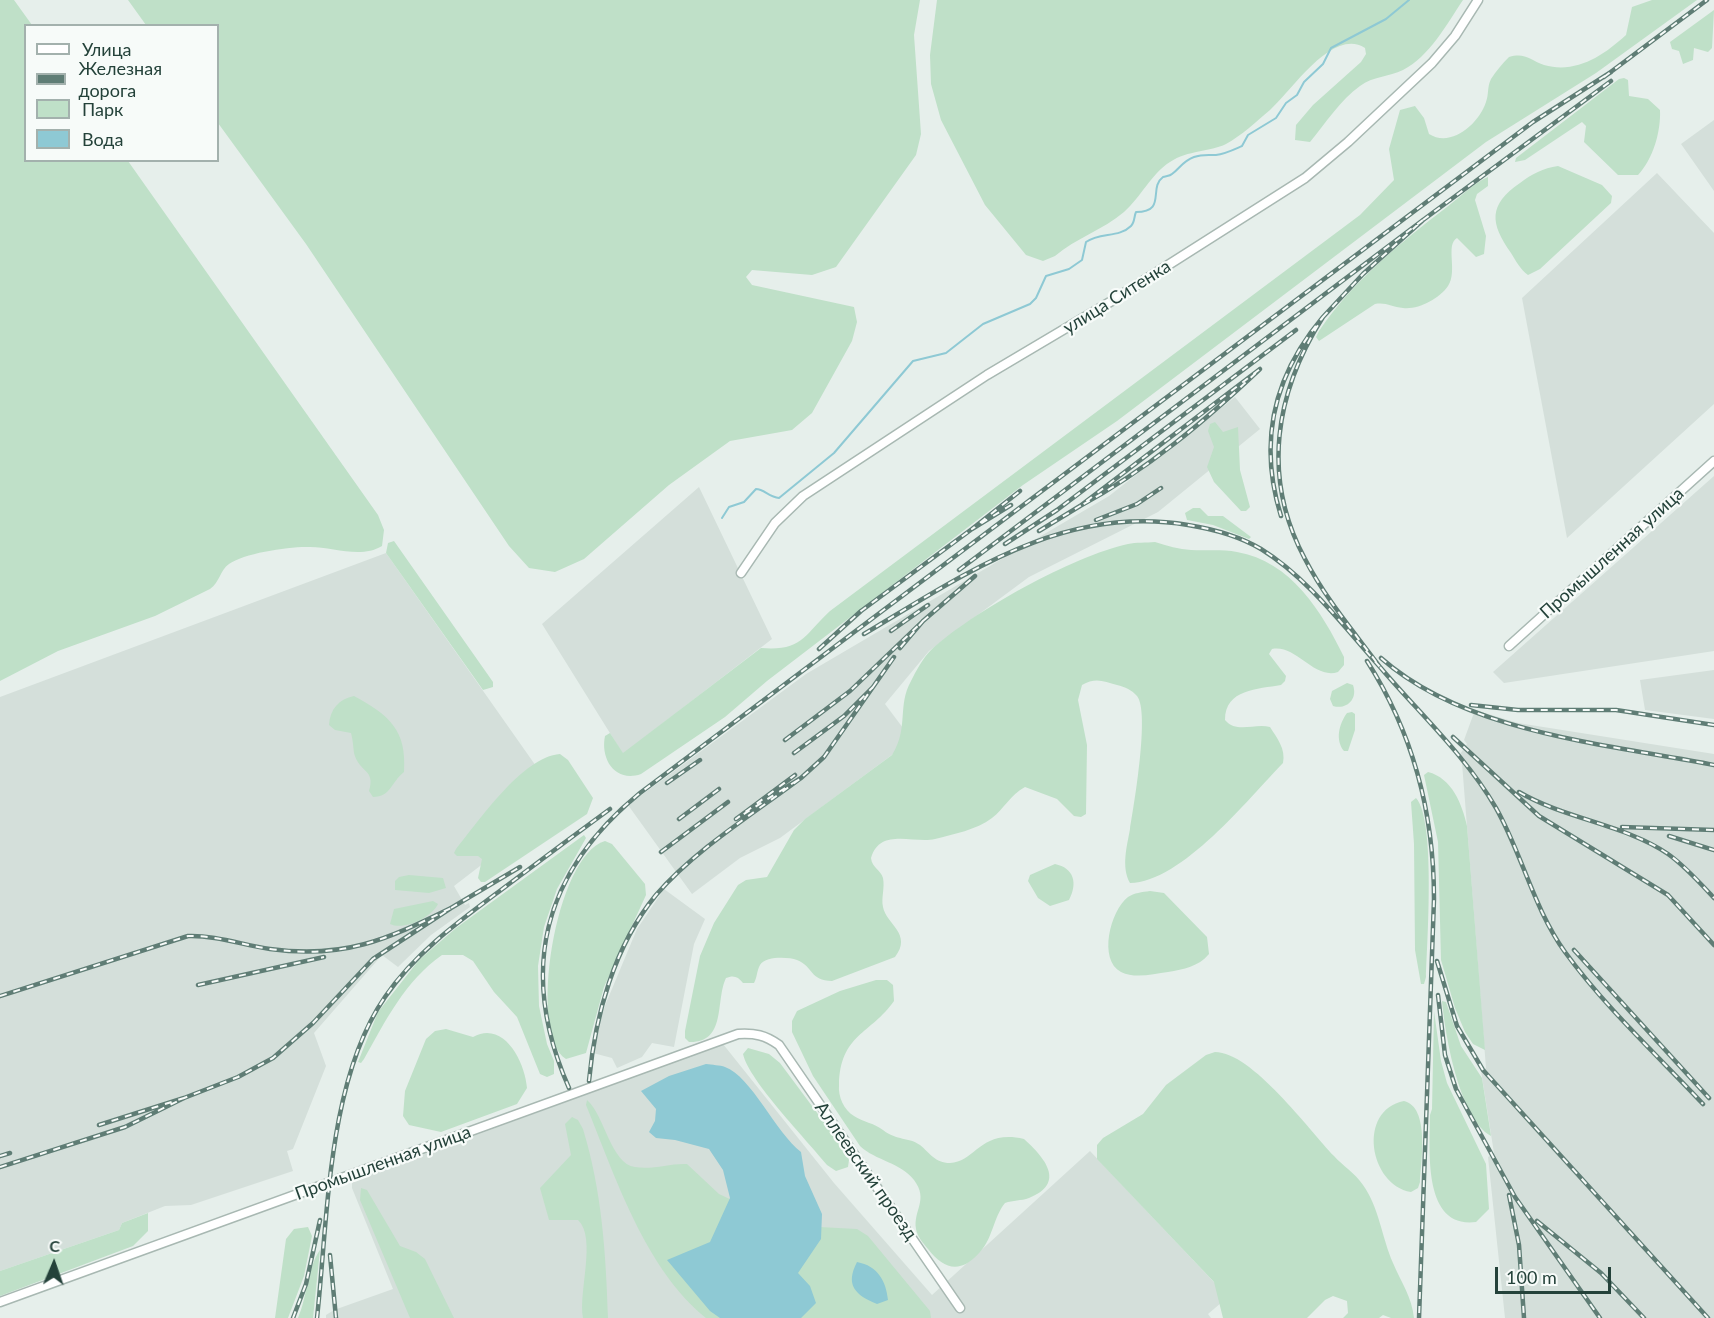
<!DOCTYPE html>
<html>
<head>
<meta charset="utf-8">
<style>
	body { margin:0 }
	#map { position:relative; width:1714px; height:1318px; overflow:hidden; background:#e6efeb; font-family:Lato,sans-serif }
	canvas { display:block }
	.legend { position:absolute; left:24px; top:24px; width:195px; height:138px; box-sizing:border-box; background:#f7fbf9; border:2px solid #a3b1ad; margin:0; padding:8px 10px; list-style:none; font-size:18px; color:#24423a }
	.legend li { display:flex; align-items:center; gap:12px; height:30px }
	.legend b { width:30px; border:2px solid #a3b1ad }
	.north { position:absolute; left:24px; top:1234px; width:60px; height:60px; -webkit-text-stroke:4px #f7fbf9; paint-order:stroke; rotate:2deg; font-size:16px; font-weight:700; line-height:24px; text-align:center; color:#24423a }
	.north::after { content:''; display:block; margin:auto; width:21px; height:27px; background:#24423a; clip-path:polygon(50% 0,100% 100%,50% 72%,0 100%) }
	.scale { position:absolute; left:1495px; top:1267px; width:116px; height:27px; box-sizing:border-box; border:3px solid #24423a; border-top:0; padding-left:8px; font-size:18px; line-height:21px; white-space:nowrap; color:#24423a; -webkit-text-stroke:4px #f7fbf9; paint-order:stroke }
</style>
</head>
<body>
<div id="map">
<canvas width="1714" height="1318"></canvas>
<ul class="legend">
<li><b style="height:8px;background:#fff"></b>Улица</li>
<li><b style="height:8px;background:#5f7d75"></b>Железная дорога</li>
<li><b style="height:16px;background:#bfe0c8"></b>Парк</li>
<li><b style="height:16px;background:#8ec9d4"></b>Вода</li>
</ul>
<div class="north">С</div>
<div class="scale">100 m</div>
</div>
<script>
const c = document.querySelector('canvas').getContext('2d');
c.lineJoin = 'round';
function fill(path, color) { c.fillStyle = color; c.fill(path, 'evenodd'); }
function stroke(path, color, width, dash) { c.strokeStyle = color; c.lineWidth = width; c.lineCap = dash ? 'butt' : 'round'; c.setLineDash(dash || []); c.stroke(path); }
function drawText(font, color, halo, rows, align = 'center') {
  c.font = font + ' Lato,sans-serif'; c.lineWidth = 4.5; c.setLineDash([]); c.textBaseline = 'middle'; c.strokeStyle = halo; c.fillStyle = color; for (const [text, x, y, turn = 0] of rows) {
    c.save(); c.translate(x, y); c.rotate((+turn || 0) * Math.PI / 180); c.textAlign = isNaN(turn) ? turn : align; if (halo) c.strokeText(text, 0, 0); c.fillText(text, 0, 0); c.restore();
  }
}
fill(new Path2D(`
	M1714 120V191L1681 144Z
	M1657 173 1714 233V404L1567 538 1522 298Z
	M1235 397 1260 429 1158 512 1029 577 929 651 885 704 912 740 780 838 740 858 692 894 628 805 806 674 1109 496Z
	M1714 476V651L1504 683 1493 672Z
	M699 487 772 639 623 754 542 624Z
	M386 553 562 803 454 886 465 905 469 903 470 907 431 935 398 967 382 955 314 1033 326 1066 293 1149 287 1151 293 1171 191 1205 165 1206 122 1223 119 1230 0 1271V697Z
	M1714 670V719L1645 710 1640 680Z
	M1475 710 1518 723 1714 754V1318H1505L1488 1157 1494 1153 1481 1071 1486 1068 1462 763 1458 757 1467 744 1464 740Z
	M664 889 705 919 694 944 674 1047 652 1043 642 1057 617 1068 612 1058 593 1053 604 1008 637 929Z
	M723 1044 834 1183 932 1295 1090 1151 1228 1297 1208 1314 1211 1318H326V1315L334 1310 393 1289 352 1188V1183L357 1179Z`), '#d4dfda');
fill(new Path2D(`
	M0 0H14L32 25 26 26V160L128 161 378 515 384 530 382 546C361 559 333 547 310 547 291 546 244 553 229 564 220 570 220 582 210 589L155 616 58 651 0 681Z
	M128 0H920L914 35 921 134 916 155 836 267 812 275 752 270 746 277 752 285 854 307 857 322 852 341 812 413 792 430 730 441 669 485 584 559 555 572 529 568 509 546 306 244 218 123V26L146 25Z
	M937 0H1463C1447 24 1429 57 1403 70 1389 77 1373 76 1360 86 1341 99 1325 124 1310 142L1295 140 1296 125 1313 105 1361 62 1366 54 1365 48C1332 27 1291 92 1270 110 1257 121 1241 136 1226 144 1210 152 1188 150 1170 162 1151 174 1141 197 1124 212 1103 230 1076 238 1055 256L1043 261 1026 255 985 205 941 120 931 84 930 55Z
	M1652 0H1697L1596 73 1486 142 1117 421 1023 485 767 681 725 717 641 774C616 783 600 760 605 736L610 733 623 753 761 648C803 651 803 636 830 611L1360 215 1394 180 1389 149 1400 110 1415 106 1424 118 1429 134C1451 148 1479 124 1486 102 1489 94 1487 87 1491 79 1496 71 1502 64 1509 57 1525 52 1530 60 1544 65 1576 74 1603 56 1626 35L1632 7Z
	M1714 10 1712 48 1708 52 1694 48 1693 60 1683 64 1679 51 1672 49 1670 42Z
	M1624 78 1628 80 1629 96 1648 99 1660 110C1661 132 1653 159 1638 175H1618L1584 142 1586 126 1582 122 1525 160 1515 162 1516 158 1619 79Z
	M1558 166 1602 185 1612 196 1611 203 1540 269 1528 275C1520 269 1516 261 1511 253 1490 223 1488 205 1520 183 1532 174 1543 168 1558 166Z
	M1488 177V186L1477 194 1475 200 1486 236 1484 254 1476 257 1457 238C1445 245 1458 271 1448 286 1439 299 1418 310 1403 308 1392 307 1386 302 1375 304L1319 341 1316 337 1319 331C1353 281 1400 243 1447 207 1460 197 1474 183 1488 177Z
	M1215 422 1223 432 1238 427 1240 470 1250 507 1246 511H1241L1214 482 1207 467 1214 447 1208 431 1210 424Z
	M1193 508H1200L1208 516H1223L1251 537 1249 539 1213 525 1187 520 1185 513Z
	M394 541 493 682V687L483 690 386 553 388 543Z
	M1155 542C1167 546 1179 549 1191 550 1206 551 1222 549 1237 552 1291 561 1322 612 1344 657V665L1338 672C1314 680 1296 644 1272 649L1269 654 1286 676 1285 681 1281 685C1258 689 1225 689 1225 720 1237 734 1254 723 1270 727 1277 738 1286 749 1283 763 1248 799 1182 882 1130 883 1121 867 1127 846 1130 829 1134 805 1150 712 1137 696 1132 690 1125 687 1117 685 1104 681 1095 677 1082 685L1078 700 1087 745 1086 814 1081 817 1074 816 1057 799 1025 787C1010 795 1004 809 992 818 976 830 954 834 935 839 914 844 880 827 871 858 872 868 881 870 883 878 885 888 881 898 883 907 886 924 913 934 895 957L832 981C810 981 813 966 797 960 788 957 766 956 760 965 757 970 757 978 754 983H743C738 976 733 975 726 978 715 1001 727 1043 689 1042L685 1038V1031L700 956 714 923 738 885 746 880 767 877 794 830 805 819 892 755C909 728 897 706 911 681 916 671 923 658 931 650 972 612 1073 556 1128 544 1136 542 1146 543 1155 542Z
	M1347 683 1353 685C1358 699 1347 710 1333 706L1330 699 1332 691Z
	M354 696C389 715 407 730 404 772 391 782 391 797 373 797L369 791C376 769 359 773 354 753 353 746 353 740 351 733L335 730 329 725C330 709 339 699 354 696Z
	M1352 712 1355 714V730L1348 751H1344C1335 740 1339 724 1347 713Z
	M560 754 568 760 593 798 587 814 485 882H481L478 878 482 859 478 856H457L454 853 456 849C479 821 522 757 560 754Z
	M1428 772C1452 778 1462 804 1467 826L1485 1050 1473 1044 1465 1032 1455 1008 1441 960 1438 842 1424 775Z
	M1416 798C1436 820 1427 943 1426 977L1424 984H1421L1415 950 1414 844 1411 802Z
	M584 835 586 838 557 889 544 927 538 966 539 1006 547 1044 554 1061V1074L547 1077 540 1074 517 1017 494 992 473 961 463 955H442C405 981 386 1020 364 1059L361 1063 358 1062 378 1012 419 960 456 928Z
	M605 841 612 844 645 884 646 895 604 987 586 1053 566 1059C527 1035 555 855 605 841Z
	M1055 864C1074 868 1078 883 1069 900L1050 906 1038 898 1028 881 1030 875Z
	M409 875 443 878 446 888 429 893 395 890V881L399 877Z
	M1150 891 1164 893 1207 937 1209 954C1198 967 1184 969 1168 972 1153 974 1135 979 1121 972 1098 960 1110 911 1128 897 1134 893 1142 892 1150 891Z
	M433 901 438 904C432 917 404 931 390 924L394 909Z
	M876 980H887L893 985 894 1001C871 1034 840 1034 839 1085 838 1097 844 1110 854 1116 863 1122 874 1123 883 1130 897 1141 909 1137 920 1145 930 1153 935 1163 950 1163 976 1162 980 1129 1024 1139 1044 1157 1067 1183 1029 1198 1021 1201 1013 1200 1005 1203 993 1218 993 1238 980 1252 961 1274 944 1270 928 1249 923 1243 917 1236 916 1229 913 1210 929 1200 914 1180 900 1162 876 1161 860 1146L813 1076 792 1032V1021L797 1011 840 991Z
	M1442 1001 1446 1002 1461 1046 1482 1078 1491 1136C1459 1118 1445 1034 1442 1001Z
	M1434 1011 1441 1061 1447 1083 1486 1164 1489 1209 1476 1222C1422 1229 1430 1149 1430 1115L1432 1109Z
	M446 1029 473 1037C504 1020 525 1062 527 1088L517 1104 441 1132 409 1125 403 1116 405 1091 426 1039 435 1031Z
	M748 1048 769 1054 780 1063 844 1149 849 1160 848 1167 836 1171 827 1165C807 1140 749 1081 743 1054Z
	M1215 1052C1252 1052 1309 1130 1334 1156 1343 1166 1355 1173 1363 1185 1379 1207 1382 1238 1393 1263 1401 1282 1412 1297 1414 1318H1391L1383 1315 1379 1318H1343L1348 1313 1347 1301 1333 1296 1325 1300 1307 1318H1223L1214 1282 1097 1159V1145L1103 1138 1143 1114 1166 1085 1206 1055Z
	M587 1100C605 1116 611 1164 635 1167 653 1170 670 1163 687 1164L719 1194 749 1208 819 1227 857 1229 868 1236 930 1311 931 1318H706C645 1269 615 1176 586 1105Z
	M1404 1101C1430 1107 1421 1162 1420 1182L1418 1188 1411 1192C1369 1185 1357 1110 1404 1101Z
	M572 1117 578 1120 583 1129C602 1191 606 1254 608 1318H583C578 1292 597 1238 578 1220H549L540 1188 571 1155 565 1124Z
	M361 1188 367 1190 400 1246 416 1252 425 1259 454 1318H410L360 1200Z
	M148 1213V1231L133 1246 0 1296V1271L119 1230 122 1223Z
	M308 1227 312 1236 304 1276 288 1318H275L286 1239 294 1229Z
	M320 1250 313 1318H298C307 1298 308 1266 320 1250Z`), '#bfe0c8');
fill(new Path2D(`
	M706 1064C712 1065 720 1065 725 1067 751 1076 776 1133 801 1152L805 1176 822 1214 821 1239 798 1273 810 1286 816 1303 801 1318H720L710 1311 667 1260 710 1242 730 1198 723 1170 709 1149 675 1140 656 1138 649 1132 655 1121 656 1109 641 1091 669 1076Z
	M857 1262C878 1266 886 1281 888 1300L877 1304C855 1295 845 1285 857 1262Z`), '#8ec9d4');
stroke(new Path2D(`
	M722 518 729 507 744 502 756 489C764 489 769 497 779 498L834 453 913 361 946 353 983 324 1030 304 1036 298 1046 276 1069 269 1082 260 1086 242C1100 232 1119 238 1131 226 1135 222 1134 216 1136 212 1167 212 1148 188 1163 177 1166 176 1170 176 1172 174 1180 168 1183 161 1194 157 1202 154 1208 155 1216 155 1225 154 1235 149 1242 146L1248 135 1276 118 1286 103 1297 95 1304 82 1323 64 1331 48 1386 19 1409 0`), '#8ec9d4', 2);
const minor = new Path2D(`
	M741 573 775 523 803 496 987 375 1110 302 1305 178 1348 142 1432 63 1455 36 1478 0
	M1509 646 1714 461
	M0 1302 738 1034C755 1033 765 1035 779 1045L960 1308`);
stroke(minor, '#a8b8b2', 11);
stroke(minor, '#fff', 8);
const rail = new Path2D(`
	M1604 77 1707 0
	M1423 220 1611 81
	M1011 505 972 529 1020 491
	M1096 520 1137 504 1161 488
	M1039 531 1080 506 1260 369C1205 421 1147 470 1080 506
	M1005 544 1057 510 1296 330
	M959 570 1423 220 1363 274 1323 317
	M923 621 975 576
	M891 631 928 605
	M864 634C965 574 1063 504 1188 525 1213 529 1239 536 1261 549 1308 578 1344 627 1380 667 1354 632 1325 598 1305 559 1261 477 1275 393 1323 317 1274 375 1258 442 1281 516
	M819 649 861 611 972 529
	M1381 658C1466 733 1606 744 1714 765
	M1367 661C1413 733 1434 813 1434 899L1419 1318
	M1380 667C1420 714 1465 755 1496 808 1522 854 1534 909 1565 952 1605 1007 1657 1055 1703 1104
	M873 687 894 657
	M1471 705 1518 710H1616L1714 725
	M1453 737 1539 816 1668 895 1714 945
	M785 740 850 691 923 621 900 648
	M794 753 844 716 873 687 824 757 801 778
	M667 783 700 760
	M1519 792C1565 819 1626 825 1668 854 1685 866 1700 883 1714 898
	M679 819 719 789
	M1622 827 1714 830
	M1669 836 1714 850
	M661 852 728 802
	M451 908 520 867
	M1574 950 1709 1098
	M1437 961 1457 1026 1483 1070 1708 1318
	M198 985 324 957
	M1438 995 1445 1055 1456 1089 1515 1197 1600 1318
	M0 996 188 936C215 935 243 945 270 949 344 959 386 940 451 908L373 959 313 1023 273 1058 238 1077 184 1098
	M589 1081C595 1016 614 946 656 895 696 849 753 814 801 778L736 819 795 775
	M569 1088C518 972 542 873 640 793L1533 122 1611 72
	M0 1156 10 1153
	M0 1167 125 1127 184 1098 99 1125
	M1509 1195 1519 1245 1524 1318
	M1537 1221 1601 1273 1644 1318
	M330 1255 336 1318
	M293 1318 306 1284 320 1220
	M317 1318C328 1219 327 1081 385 997 415 953 458 922 501 890 537 863 573 836 610 809`);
stroke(rail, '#5f7d75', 4.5);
stroke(rail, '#f7fbf9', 2, [7]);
drawText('18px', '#24423a', '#f7fbf9', [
	["улица Ситенка",1117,297,-32],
	["Промышленная улица",1612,553,-42],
	["Промышленная улица",383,1163,-20],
	["Аллеевский проезд",866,1171,55]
]);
</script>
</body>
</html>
